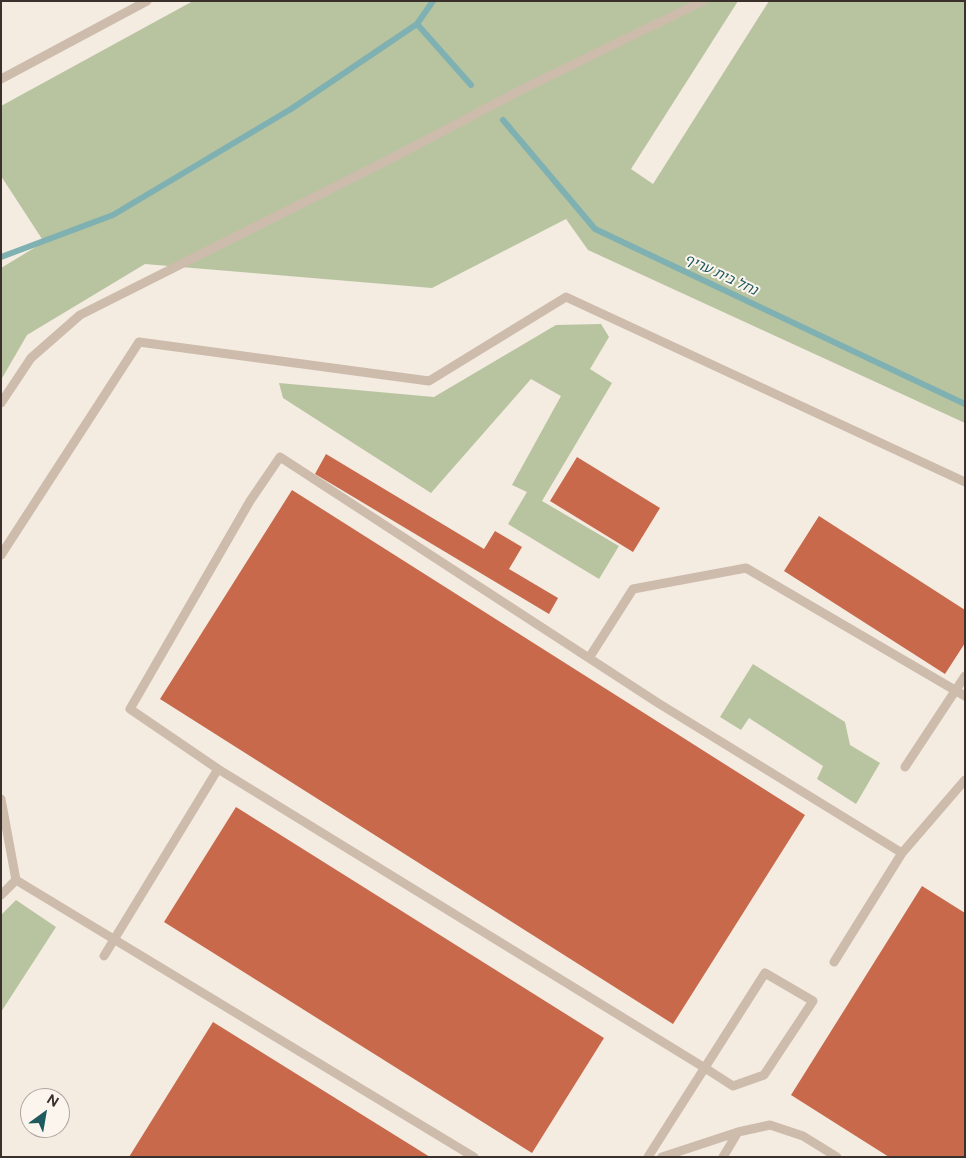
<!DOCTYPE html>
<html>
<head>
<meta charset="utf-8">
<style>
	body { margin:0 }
	#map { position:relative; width:966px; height:1158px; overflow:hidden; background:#f4ebe1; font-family:Figtree,sans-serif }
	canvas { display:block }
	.frame { position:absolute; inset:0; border:2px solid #3b302b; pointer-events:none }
	.north { position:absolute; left:20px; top:1088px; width:50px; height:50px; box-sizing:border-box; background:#fbf5ee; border:1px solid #aea6a0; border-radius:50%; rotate:32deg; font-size:14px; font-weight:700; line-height:20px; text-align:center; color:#3b302b }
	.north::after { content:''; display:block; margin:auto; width:18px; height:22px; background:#1f5a5e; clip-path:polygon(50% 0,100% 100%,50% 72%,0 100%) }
</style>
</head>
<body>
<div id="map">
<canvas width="966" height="1158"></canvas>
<div class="frame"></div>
<div class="north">N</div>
</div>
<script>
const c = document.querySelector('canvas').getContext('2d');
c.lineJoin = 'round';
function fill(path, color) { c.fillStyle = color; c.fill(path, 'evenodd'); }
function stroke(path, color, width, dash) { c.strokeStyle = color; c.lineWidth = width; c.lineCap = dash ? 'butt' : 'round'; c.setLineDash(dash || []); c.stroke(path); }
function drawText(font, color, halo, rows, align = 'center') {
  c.font = font + ' Figtree,"Noto Sans Hebrew",sans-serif'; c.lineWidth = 4; c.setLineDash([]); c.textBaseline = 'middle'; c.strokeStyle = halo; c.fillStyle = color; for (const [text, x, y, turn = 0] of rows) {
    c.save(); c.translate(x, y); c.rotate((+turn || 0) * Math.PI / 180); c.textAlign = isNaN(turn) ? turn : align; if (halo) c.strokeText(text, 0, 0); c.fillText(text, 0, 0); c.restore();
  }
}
fill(new Path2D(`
	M193 1H738L631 169 653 184 769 1H965V423L588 250 566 219 432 288 145 264 27 335 1 380V268L44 242 1 176V106Z
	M601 324 609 337 590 369 612 383 542 501 619 546 599 579 508 524 527 492 512 485 561 396 531 379 431 493 283 398 279 383 434 397 556 325Z
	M753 664 845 722 850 745 880 763 856 804 817 779 823 766 749 718 741 730 720 717Z
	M16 900 56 927 1 1012V915Z`), '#b8c4a0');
stroke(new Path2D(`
	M433 1 417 24 471 85
	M503 120 595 229 965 404
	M1 257 113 215 291 109 417 24`), '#7fb0b2', 6);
fill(new Path2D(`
	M326 454 484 549 495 531 522 547 509 569 558 598 549 614 315 474Z
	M577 457 660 508 633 552 550 501Z
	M292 490 805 815 673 1024 160 699Z
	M819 516 965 610V643L945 674 784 571Z
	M236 807 604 1038 532 1153 164 922Z
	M922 886 965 913V1157H889L791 1095Z
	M213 1022 430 1157H129Z`), '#c8694b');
stroke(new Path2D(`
	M1 79 147 1
	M1 403 31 358 80 315 396 156 521 90 703 1
	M1 555 139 342 429 381 566 297 965 482
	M589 658 633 589 746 568 965 696
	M905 767 965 676
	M1 799 16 880
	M1 895 16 880 474 1157
	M104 956 218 769
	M834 962 902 853 965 780
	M648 1157 765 973 813 1001 764 1075 733 1086 705 1068 218 769 130 709 250 501 280 457 658 703 902 853
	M662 1157 738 1132 770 1125 803 1136 837 1157
	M723 1157 738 1132`), '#cdbbac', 9);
drawText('italic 14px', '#1f5a5e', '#fbf5ee', [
	["נחל בית עריף",721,275,25]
]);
</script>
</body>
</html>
